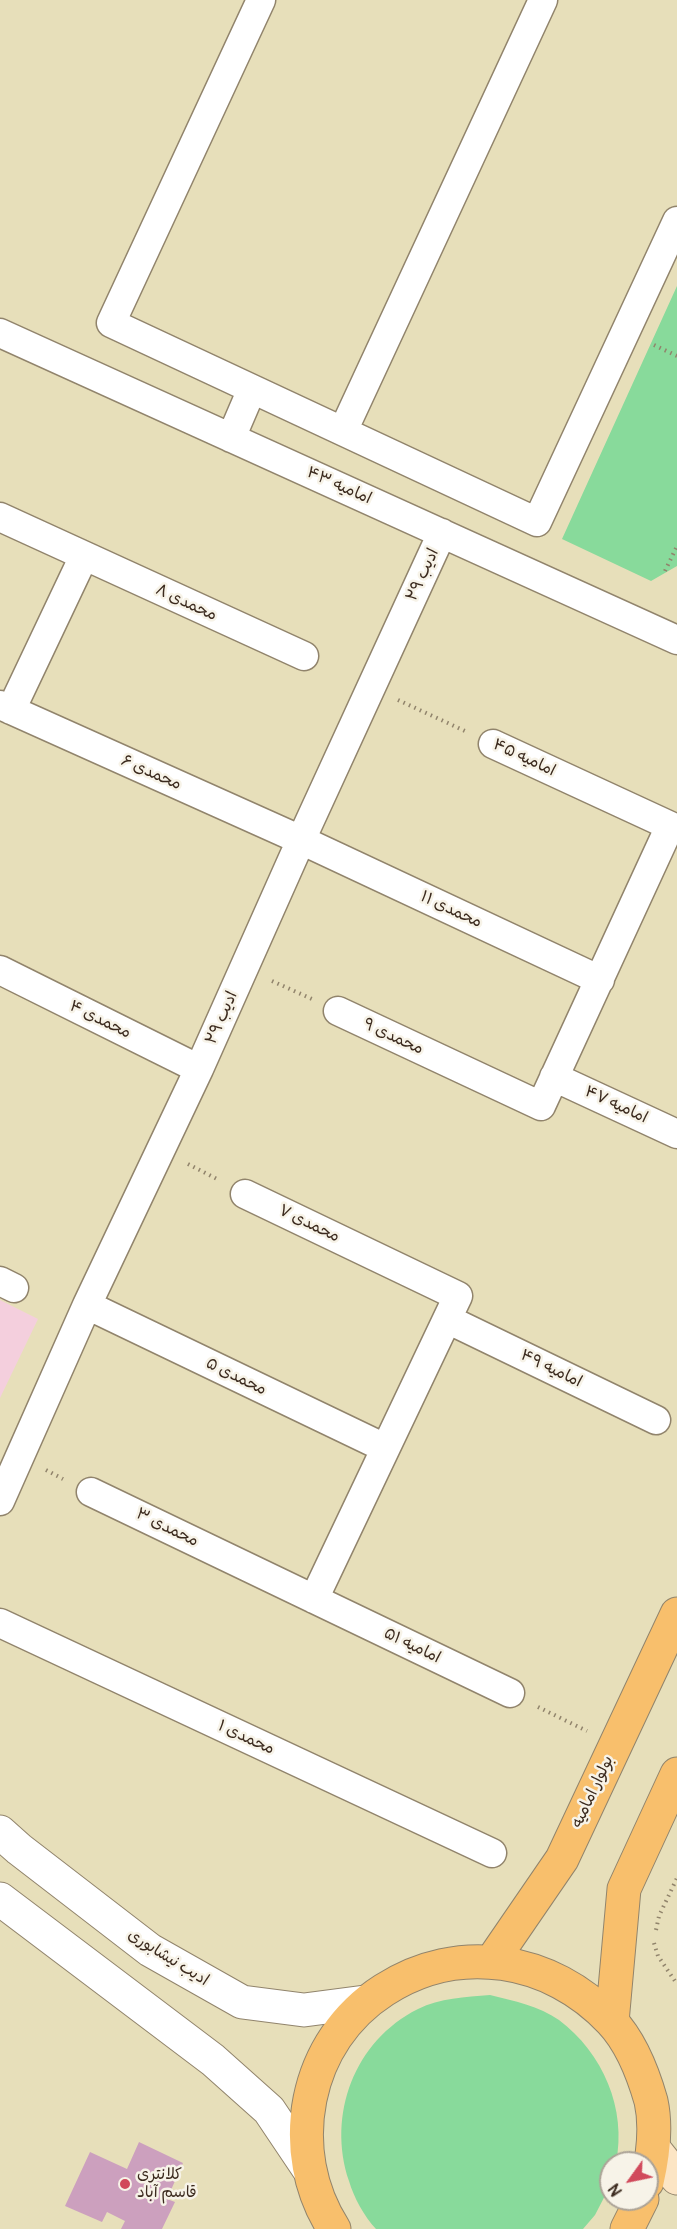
<!DOCTYPE html>
<html>
<head>
<meta charset="utf-8">
<style>
	body { margin:0 }
	#map { position:relative; width:677px; height:2229px; overflow:hidden; background:#e7dfba; font-family:Pangolin,sans-serif }
	canvas { display:block }
	.north { position:absolute; left:599px; top:2151px; width:60px; height:60px; box-sizing:border-box; background:#f7f3e8; border:2px solid #aca397; border-radius:50%; rotate:237deg; font-size:16px; font-weight:700; line-height:24px; text-align:center; color:#3b2a1e }
	.north::after { content:''; display:block; margin:auto; width:21px; height:27px; background:#d1495b; clip-path:polygon(50% 0,100% 100%,50% 72%,0 100%) }
</style>
</head>
<body>
<div id="map">
<canvas width="677" height="2229"></canvas>
<div class="north">N</div>
</div>
<script>
const c = document.querySelector('canvas').getContext('2d');
c.lineJoin = 'round';
function fill(path, color) { c.fillStyle = color; c.fill(path, 'evenodd'); }
function stroke(path, color, width, dash) { c.strokeStyle = color; c.lineWidth = width; c.lineCap = dash ? 'butt' : 'round'; c.setLineDash(dash || []); c.stroke(path); }
function drawText(font, color, halo, rows, align = 'center') {
  c.font = font + ' Pangolin,"Playpen Sans Arabic",sans-serif'; c.lineWidth = 5; c.setLineDash([]); c.textBaseline = 'middle'; c.strokeStyle = halo; c.fillStyle = color; for (const [text, x, y, turn = 0] of rows) {
    c.save(); c.translate(x, y); c.rotate((+turn || 0) * Math.PI / 180); c.textAlign = isNaN(turn) ? turn : align; if (halo) c.strokeText(text, 0, 0); c.fillText(text, 0, 0); c.restore();
  }
}
fill(new Path2D(`
	M0 1300 38 1319 0 1398Z`), '#f4cfdd');
fill(new Path2D(`
	M677 286V566L651 581 562 539Z
	M490 1995C514 2001 539 2006 559 2020 603 2053 627 2109 616 2163H611V2184L595 2215 583 2229H376C364 2216 354 2198 349 2181 327 2115 354 2041 418 2009 440 1998 465 1997 490 1995Z`), '#88da9b');
fill(new Path2D(`
	M139 2142 183 2163 167 2199 175 2202 162 2229H121L125 2221 107 2212 102 2222 65 2206 90 2152 127 2169Z`), '#cca0be');
const minor = new Path2D(`
	M261 0 111 323 537 522 677 221
	M0 333 677 640
	M343 431 543 0
	M231 438 252 389
	M0 517 304 656
	M0 705 301 840 600 980
	M11 710 84 556
	M493 744 677 829
	M0 970 199 1069
	M338 1011 541 1106 670 826
	M554 1077 677 1134
	M245 1194 458 1296 314 1599
	M0 1281 14 1288
	M87 1305 385 1448
	M447 1319 656 1420
	M91 1492 510 1693
	M0 1501 87 1305 199 1069 301 840 442 533
	M0 1623 492 1853`);
const tertiary = new Path2D(`
	M0 1832 19 1849 150 1950 242 2002 304 2010 365 2002
	M0 1899 213 2060 269 2110 308 2168`);
const secondary = new Path2D(`
	M654 2149 677 2178`);
const primary = new Path2D(`
	M492 1961 562 1859 677 1614
	M612 2022 624 1889 677 1774
	M334 2229C309 2190 301 2144 310 2099 319 2054 345 2015 384 1990 458 1942 551 1957 611 2021 631 2042 643 2073 651 2101 657 2128 653 2156 647 2182
	M627 2229 642 2199`);
stroke(minor, '#91846c', 31);
stroke(tertiary, '#91846c', 35);
stroke(secondary, '#91846c', 35);
stroke(primary, '#91846c', 35);
stroke(new Path2D(`
	M654 345 677 356
	M665 571 677 546
	M398 700 465 731
	M272 981 312 999
	M188 1164 219 1180
	M46 1470 63 1479
	M538 1707 587 1731
	M656 1930 659 1916 677 1878
	M654 1943 658 1956 677 1984`), '#91846c', 4, [1.5, 4.5]);
stroke(minor, '#fff', 28);
stroke(tertiary, '#fff', 33);
stroke(secondary, '#fce5c4', 33);
stroke(primary, '#f8bf6c', 33);
for (const [x, y, r, color] of [
	[125,2184,6,"#d1495b"]
]) { const dot = new Path2D(); dot.arc(x, y, r, 0, 2 * Math.PI); c.fillStyle = color; c.fill(dot); stroke(dot, '#f7f3e8', 2); }
drawText('16px', '#3b2a1e', '#f7f3e8', [
	["امامیه ۴۳",339,486,24],
	["ادیب ۲۹",423,575,-65],
	["محمدی ۸",186,603,25],
	["امامیه ۴۵",524,758,25],
	["محمدی ۶",151,773,24],
	["محمدی ۱۱",451,910,25],
	["ادیب ۲۹",222,1018,-66],
	["محمدی ۴",100,1020,26],
	["محمدی ۹",393,1037,25],
	["امامیه ۴۷",616,1105,25],
	["محمدی ۷",309,1224,26],
	["امامیه ۴۹",551,1369,26],
	["محمدی ۵",236,1377,26],
	["محمدی ۳",167,1528,26],
	["امامیه ۵۱",412,1646,26],
	["محمدی ۱",246,1738,25],
	["بولوار امامیه",593,1792,-65],
	["ادیب نیشابوری",168,1958,32]
]);
drawText('16px', '#3b2a1e', '#f7f3e8', [
	["کلانتری",137,2175],
	["قاسم آباد",137,2193]
], 'left');
</script>
</body>
</html>
